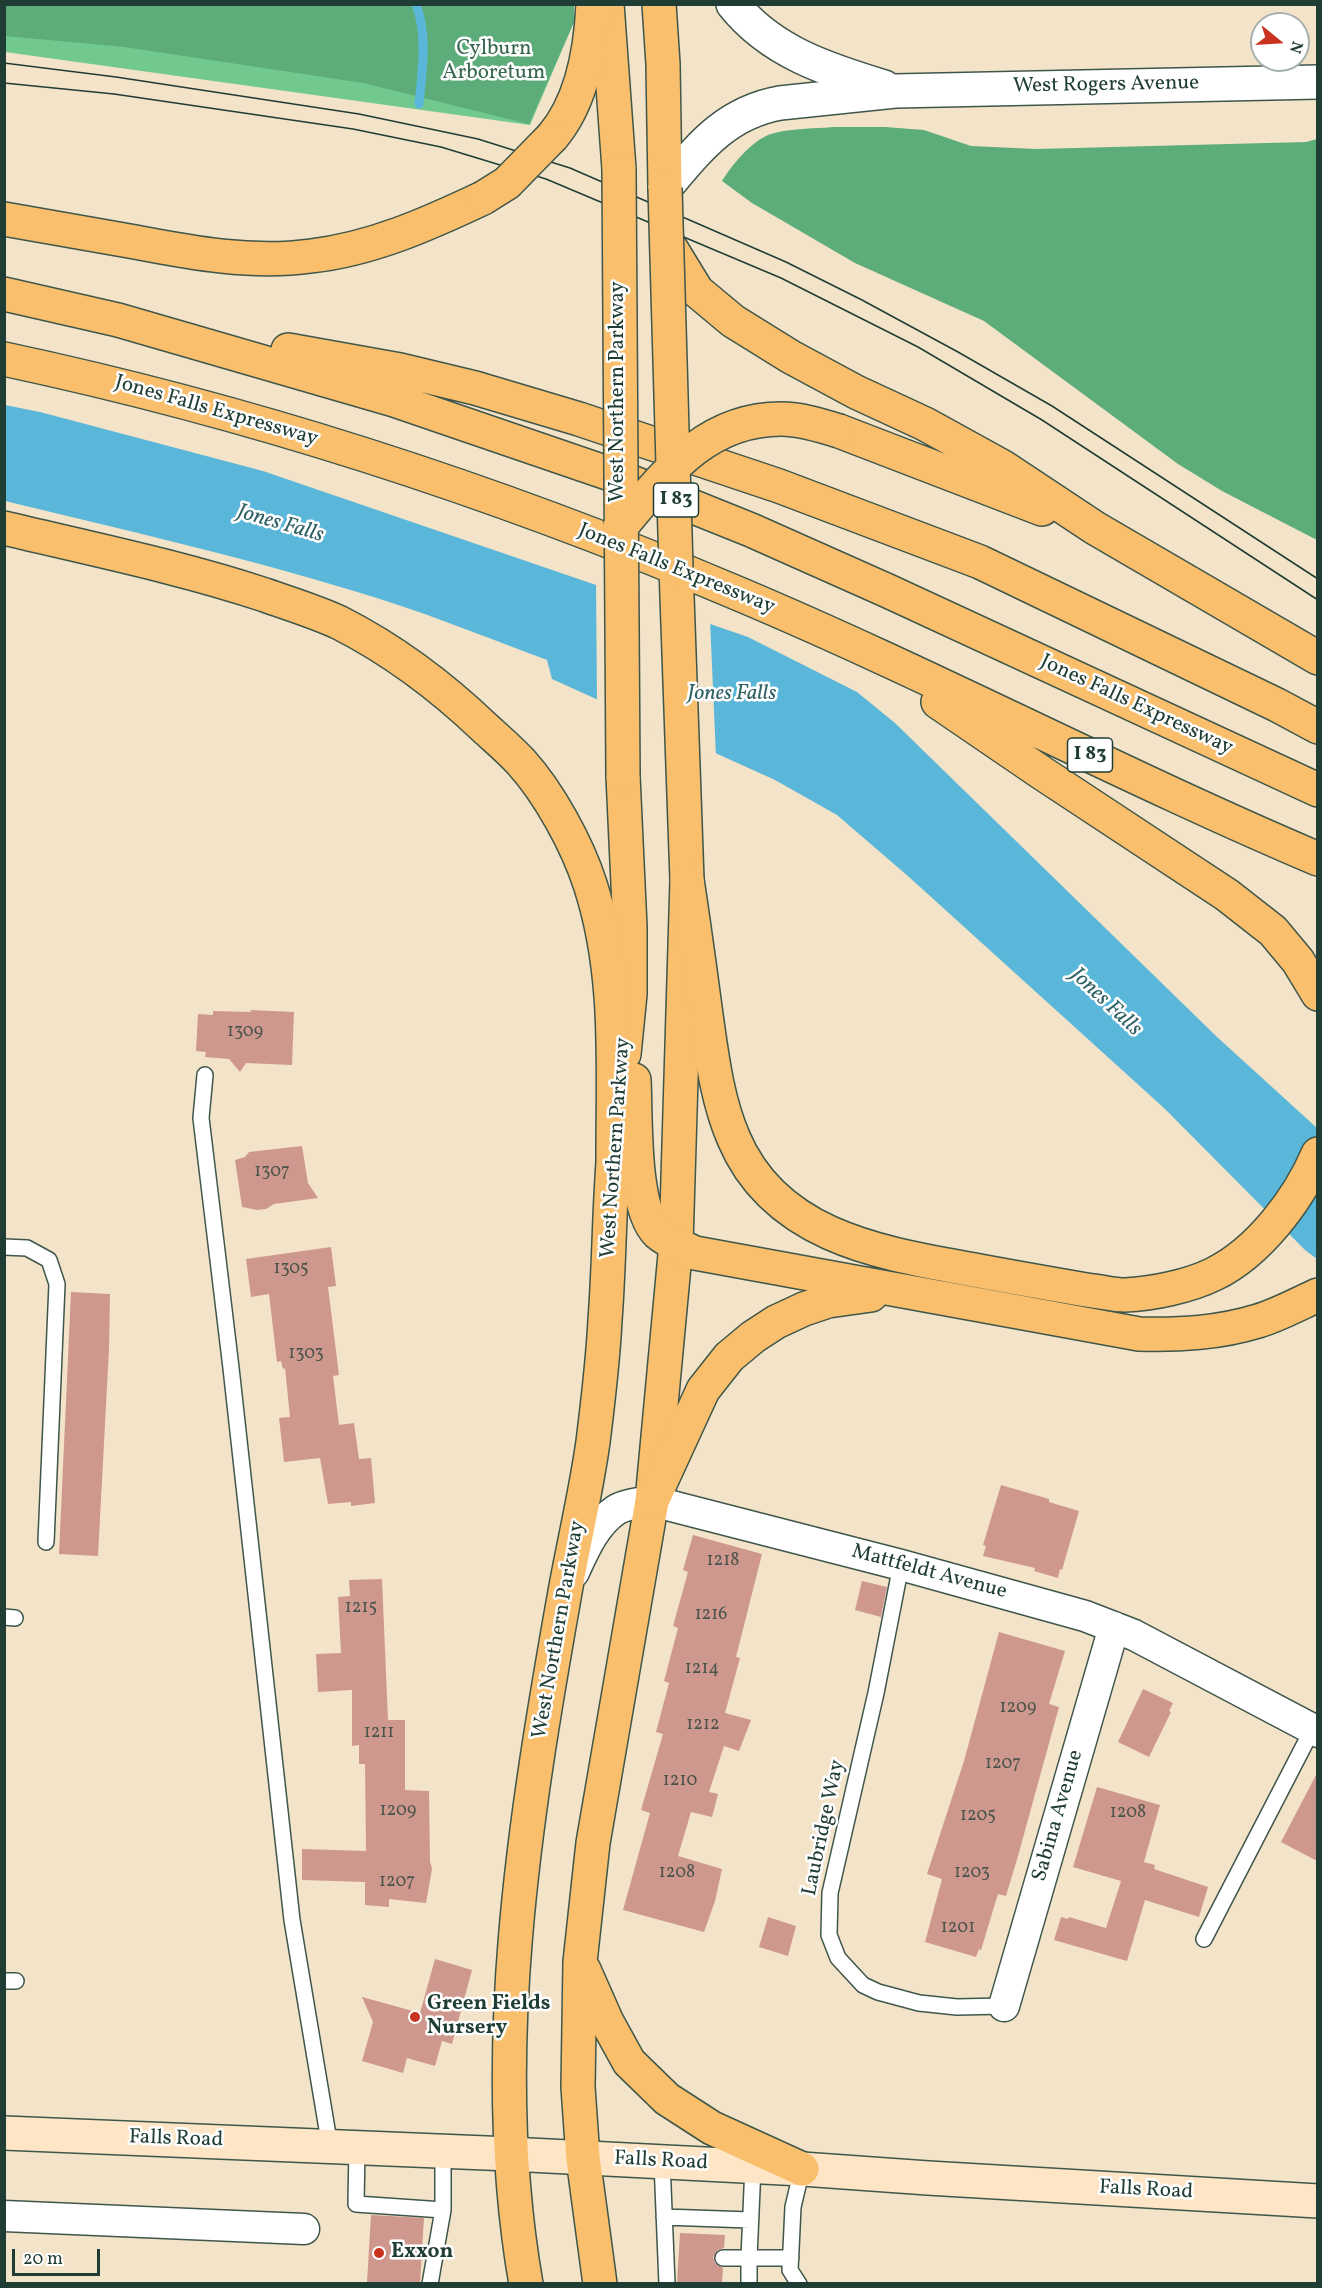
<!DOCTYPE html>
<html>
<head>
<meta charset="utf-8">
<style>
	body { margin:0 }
	#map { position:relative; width:1322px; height:2288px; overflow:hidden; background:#f3e3c9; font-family:Vollkorn,serif }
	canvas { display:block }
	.frame { position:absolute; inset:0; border:6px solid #1f3d34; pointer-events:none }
	.north { position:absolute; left:1250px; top:12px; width:60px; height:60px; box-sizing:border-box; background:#fff; border:2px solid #a5b1ae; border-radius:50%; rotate:108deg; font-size:16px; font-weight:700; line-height:24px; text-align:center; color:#1f3d34 }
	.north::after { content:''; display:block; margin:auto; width:21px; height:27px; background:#c8321e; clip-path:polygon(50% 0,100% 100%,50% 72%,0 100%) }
	.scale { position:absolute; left:12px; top:2249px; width:88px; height:27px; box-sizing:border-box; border:3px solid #1f3d34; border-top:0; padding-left:8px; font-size:18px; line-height:21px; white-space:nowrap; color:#1f3d34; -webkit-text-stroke:4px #fff; paint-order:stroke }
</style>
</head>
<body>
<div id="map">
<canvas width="1322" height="2288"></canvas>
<div class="frame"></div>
<div class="north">N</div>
<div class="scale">20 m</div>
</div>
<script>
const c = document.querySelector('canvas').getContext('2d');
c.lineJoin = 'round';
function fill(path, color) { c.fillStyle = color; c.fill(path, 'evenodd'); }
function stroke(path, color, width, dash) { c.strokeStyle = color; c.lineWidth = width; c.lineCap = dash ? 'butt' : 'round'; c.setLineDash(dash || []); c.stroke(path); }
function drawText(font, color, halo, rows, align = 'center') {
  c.font = font + ' Vollkorn,serif'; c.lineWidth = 5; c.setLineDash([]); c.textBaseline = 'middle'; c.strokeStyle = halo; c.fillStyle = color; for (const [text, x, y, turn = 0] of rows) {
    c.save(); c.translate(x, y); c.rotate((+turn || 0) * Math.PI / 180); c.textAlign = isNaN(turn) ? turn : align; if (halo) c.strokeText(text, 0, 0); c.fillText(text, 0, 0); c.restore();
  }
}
fill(new Path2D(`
	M5 5H574V22L530 125 5 52Z`), '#71c98f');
fill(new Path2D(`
	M4 5 574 4V22L529 124 363 83 124 47 5 36Z
	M833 127H885L924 130 971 146 1036 149 1306 142 1317 139V540L1222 491 1178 464 984 321 855 263 752 203 722 181C732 165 750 143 768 135 787 128 813 129 833 127Z`), '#5cad7a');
fill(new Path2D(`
	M5 405 40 412 263 471 748 637 857 692 895 723 1216 1036 1317 1128V1259L1305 1250 1164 1108 909 877 837 815 775 780 552 679 547 660C483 636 419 610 354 591 239 556 121 529 5 501Z`), '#5bb7d9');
fill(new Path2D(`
	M596 580 710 620 716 757 597 703Z`), '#f3e3c9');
stroke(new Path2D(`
	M416 4C428 36 422 72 419 104`), '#5bb7d9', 9);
fill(new Path2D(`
	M250 1010 294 1012 292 1065 246 1063 240 1072 229 1059 205 1057 206 1052 196 1051 198 1014 213 1015V1011L251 1012Z
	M302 1146 308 1183 318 1198 274 1204 266 1209 257 1210 242 1207 235 1160 245 1157 249 1152Z
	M331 1247 336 1286 328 1287 339 1375 333 1376 339 1425 354 1423 359 1459 371 1458 375 1503 351 1506V1502L328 1504 320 1458 284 1462 279 1418 290 1417 285 1368 283 1369 281 1361 277 1362 269 1294 251 1297 246 1259Z
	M71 1292 110 1294 109 1349 98 1556 59 1554Z
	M1001 1485 1049 1499V1502L1079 1511 1062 1570 1060 1569 1058 1578 1034 1571 1035 1568 983 1556 986 1546 983 1545Z
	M693 1535 762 1554 736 1657 740 1658 725 1713 751 1720 739 1751 724 1746 709 1792 718 1794 712 1817 691 1812 678 1856 722 1869 715 1901 704 1932 623 1910 650 1813 641 1810 663 1734 656 1732 669 1683 664 1681 678 1628 673 1626 688 1572 683 1570Z
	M382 1579 388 1720H405V1790L429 1791 430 1861 432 1869 426 1903 389 1899V1907L365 1905V1882L302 1880V1849L366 1851 365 1764H359V1745L352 1746V1690L318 1692 316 1654 341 1653 338 1597 350 1596 349 1580Z
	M862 1581 887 1587 881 1617 855 1610Z
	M999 1632 1065 1651 1049 1704 1059 1707 1018 1856 1006 1896 998 1894 981 1950 979 1949 976 1957 925 1942 942 1879 927 1874 964 1761Z
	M1143 1689 1173 1703 1169 1711 1171 1712 1149 1757 1118 1742Z
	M1317 1773V1861L1281 1842Z
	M1097 1787 1160 1805 1144 1862 1155 1865 1154 1869 1208 1887 1199 1917 1145 1900 1127 1961 1054 1940 1061 1917 1068 1919 1069 1917 1106 1928 1121 1881 1073 1867Z
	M768 1917 796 1926 788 1956 759 1947Z
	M435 1959 472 1970 452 2044 442 2041 435 2066 407 2058 403 2073 362 2061 373 2022 362 1997 420 2013Z
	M371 2215 424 2218 420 2283H367Z
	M680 2233 725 2235 724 2248 718 2250 713 2257 715 2263 723 2268 722 2283H677Z`), '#cf988f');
const service = new Path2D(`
	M205 1075 201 1118 231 1368 292 1920 330 2147
	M4 1247 27 1248 49 1260 57 1284 46 1542
	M901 1565 876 1693 830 1893 829 1935 838 1958 863 1985 878 1992 919 2003 957 2007 1004 2006
	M4 1617 15 1618
	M1204 1939 1312 1730
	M4 1981H16
	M357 2148 356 2204 443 2210 430 2284
	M443 2151V2210
	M662 2162 667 2284
	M753 2166 749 2258H791
	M664 2217 750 2220
	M723 2258H749V2284
	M799 2284 790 2270 793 2207 802 2169`);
const minor = new Path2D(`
	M574 1572C584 1550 595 1524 616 1510 625 1504 642 1503 652 1501L901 1565 1085 1616 1134 1635 1318 1732
	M1004 2006 1114 1627
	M4 2216 304 2229`);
const tertiary = new Path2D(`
	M733 4C771 52 828 70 884 87
	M665 188C699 148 725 113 780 103L895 91 1318 82`);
const secondary = new Path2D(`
	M4 2133 510 2154 802 2169 928 2178 1318 2201`);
const primary = new Path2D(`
	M607 4 619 169
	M659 4 663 64 665 188
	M623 776 630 927V994L624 1054
	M584 1970 607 2022 629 2062 667 2099 712 2128 802 2169
	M526 2284C486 2056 525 1817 565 1592 574 1542 586 1492 593 1442 598 1402 603 1360 605 1320 610 1255 609 1191 616 1127
	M600 2284 583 2158 578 2087 580 1962 593 1843 652 1501 676 1244 687 880 676 568`);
const motorway = new Path2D(`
	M552 137C582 102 591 49 593 4
	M4 219C48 227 91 234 135 242 192 253 252 264 311 256 372 249 428 224 483 198
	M667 242 697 291 733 321 791 357 856 392 925 424 1003 467 1095 528 1318 658
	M4 294 118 320 394 400 619 477 751 530 888 591 1318 790
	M288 350 400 370 475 388 579 419 779 486 980 562 1277 705 1318 727
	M4 359C253 412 498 492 732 591 930 674 1120 775 1318 859
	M839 431 1042 509
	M4 528C92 549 180 567 265 595 290 604 317 612 340 623 393 650 442 687 485 728 497 739 510 750 521 762 549 793 577 844 590 884 619 972 613 1064 613 1156
	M938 702 1042 773 1227 895 1273 931 1298 961 1318 994
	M687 880C694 925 700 970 706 1015 712 1057 717 1100 734 1139 774 1233 873 1252 963 1268 1007 1276 1050 1284 1093 1291 1103 1292 1114 1295 1125 1295 1152 1294 1190 1286 1214 1274 1259 1252 1299 1199 1318 1154
	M634 1080C636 1117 632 1208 658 1233 668 1242 683 1247 695 1253L1139 1334C1180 1335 1219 1333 1258 1321 1278 1315 1298 1304 1318 1295
	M652 1501 703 1390 729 1357 753 1337 776 1322 804 1309 828 1301 871 1295`);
stroke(service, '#3f564a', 18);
stroke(minor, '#3f564a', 33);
stroke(tertiary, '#3f564a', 36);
stroke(secondary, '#3f564a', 36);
stroke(primary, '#3f564a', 36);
stroke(motorway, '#3f564a', 36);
stroke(service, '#fff', 15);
stroke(minor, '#fff', 30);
stroke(tertiary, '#fff', 33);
stroke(secondary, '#fde5c5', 33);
stroke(primary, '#f9bf6d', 33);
stroke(motorway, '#f9bf6d', 33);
stroke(new Path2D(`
	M4 63 116 77 359 114 478 139 570 168 786 262 862 300 958 352 1052 406 1318 579
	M4 83 114 94 353 129 441 147 546 179 781 278 918 347 1042 420 1318 600`), '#1f3d34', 1.5);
const primaryBridge = new Path2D(`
	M619 169 623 776
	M665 188 676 568`);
const motorwayBridge = new Path2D(`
	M483 198 507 183 552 137
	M619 529C664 476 704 419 781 419 800 419 820 425 839 431`);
stroke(primaryBridge, '#3f564a', 36, []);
stroke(motorwayBridge, '#3f564a', 36, []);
stroke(primaryBridge, '#f9bf6d', 33);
stroke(motorwayBridge, '#f9bf6d', 33);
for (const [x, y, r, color] of [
	[415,2017,6,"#c8321e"],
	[379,2253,6,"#c8321e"]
]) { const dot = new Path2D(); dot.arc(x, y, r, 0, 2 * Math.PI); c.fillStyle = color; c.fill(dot); stroke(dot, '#fff', 2); }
drawText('18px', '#4b544b', null, [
	["1309",245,1033],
	["1307",272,1173],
	["1305",291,1270],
	["1303",306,1355],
	["1218",723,1562],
	["1215",361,1609],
	["1216",711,1616],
	["1214",702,1670],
	["1209",1018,1709],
	["1212",703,1726],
	["1211",379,1734],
	["1207",1003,1765],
	["1210",680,1782],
	["1209",398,1812],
	["1208",1128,1814],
	["1205",978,1817],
	["1208",677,1874],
	["1203",972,1874],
	["1207",397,1883],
	["1201",958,1929]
]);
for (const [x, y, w] of [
	[676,500,45],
	[1090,755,45]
]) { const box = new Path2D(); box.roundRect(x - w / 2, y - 17, w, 34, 4.5); c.fillStyle = '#fff'; c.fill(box); stroke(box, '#1f3d34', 1.5); }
drawText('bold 20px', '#1f3d34', null, [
	["I 83",676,500],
	["I 83",1090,755]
]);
drawText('21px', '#38674f', '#fff', [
	["Cylburn",494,50],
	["Arboretum",494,74]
]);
drawText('21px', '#1f3d34', '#fff', [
	["West Rogers Avenue",1106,86,-1],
	["West Northern Parkway",619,392,-90],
	["Jones Falls Expressway",216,412,16],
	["Jones Falls Expressway",676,570,22],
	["Jones Falls Expressway",1136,706,25],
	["West Northern Parkway",617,1148,-86],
	["Mattfeldt Avenue",929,1573,15],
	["West Northern Parkway",560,1630,-80],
	["Sabina Avenue",1059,1816,-74],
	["Laubridge Way",825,1828,-78],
	["Falls Road",176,2140,2],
	["Falls Road",661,2162,3],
	["Falls Road",1146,2191,3]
]);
drawText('bold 21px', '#1f3d34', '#fff', [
	["Green Fields",427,2005],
	["Nursery",427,2029],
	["Exxon",391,2253]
], 'left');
drawText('italic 22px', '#316266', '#fff', [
	["Jones Falls",280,525,16],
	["Jones Falls",732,695],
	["Jones Falls",1105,1003,43]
]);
</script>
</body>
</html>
